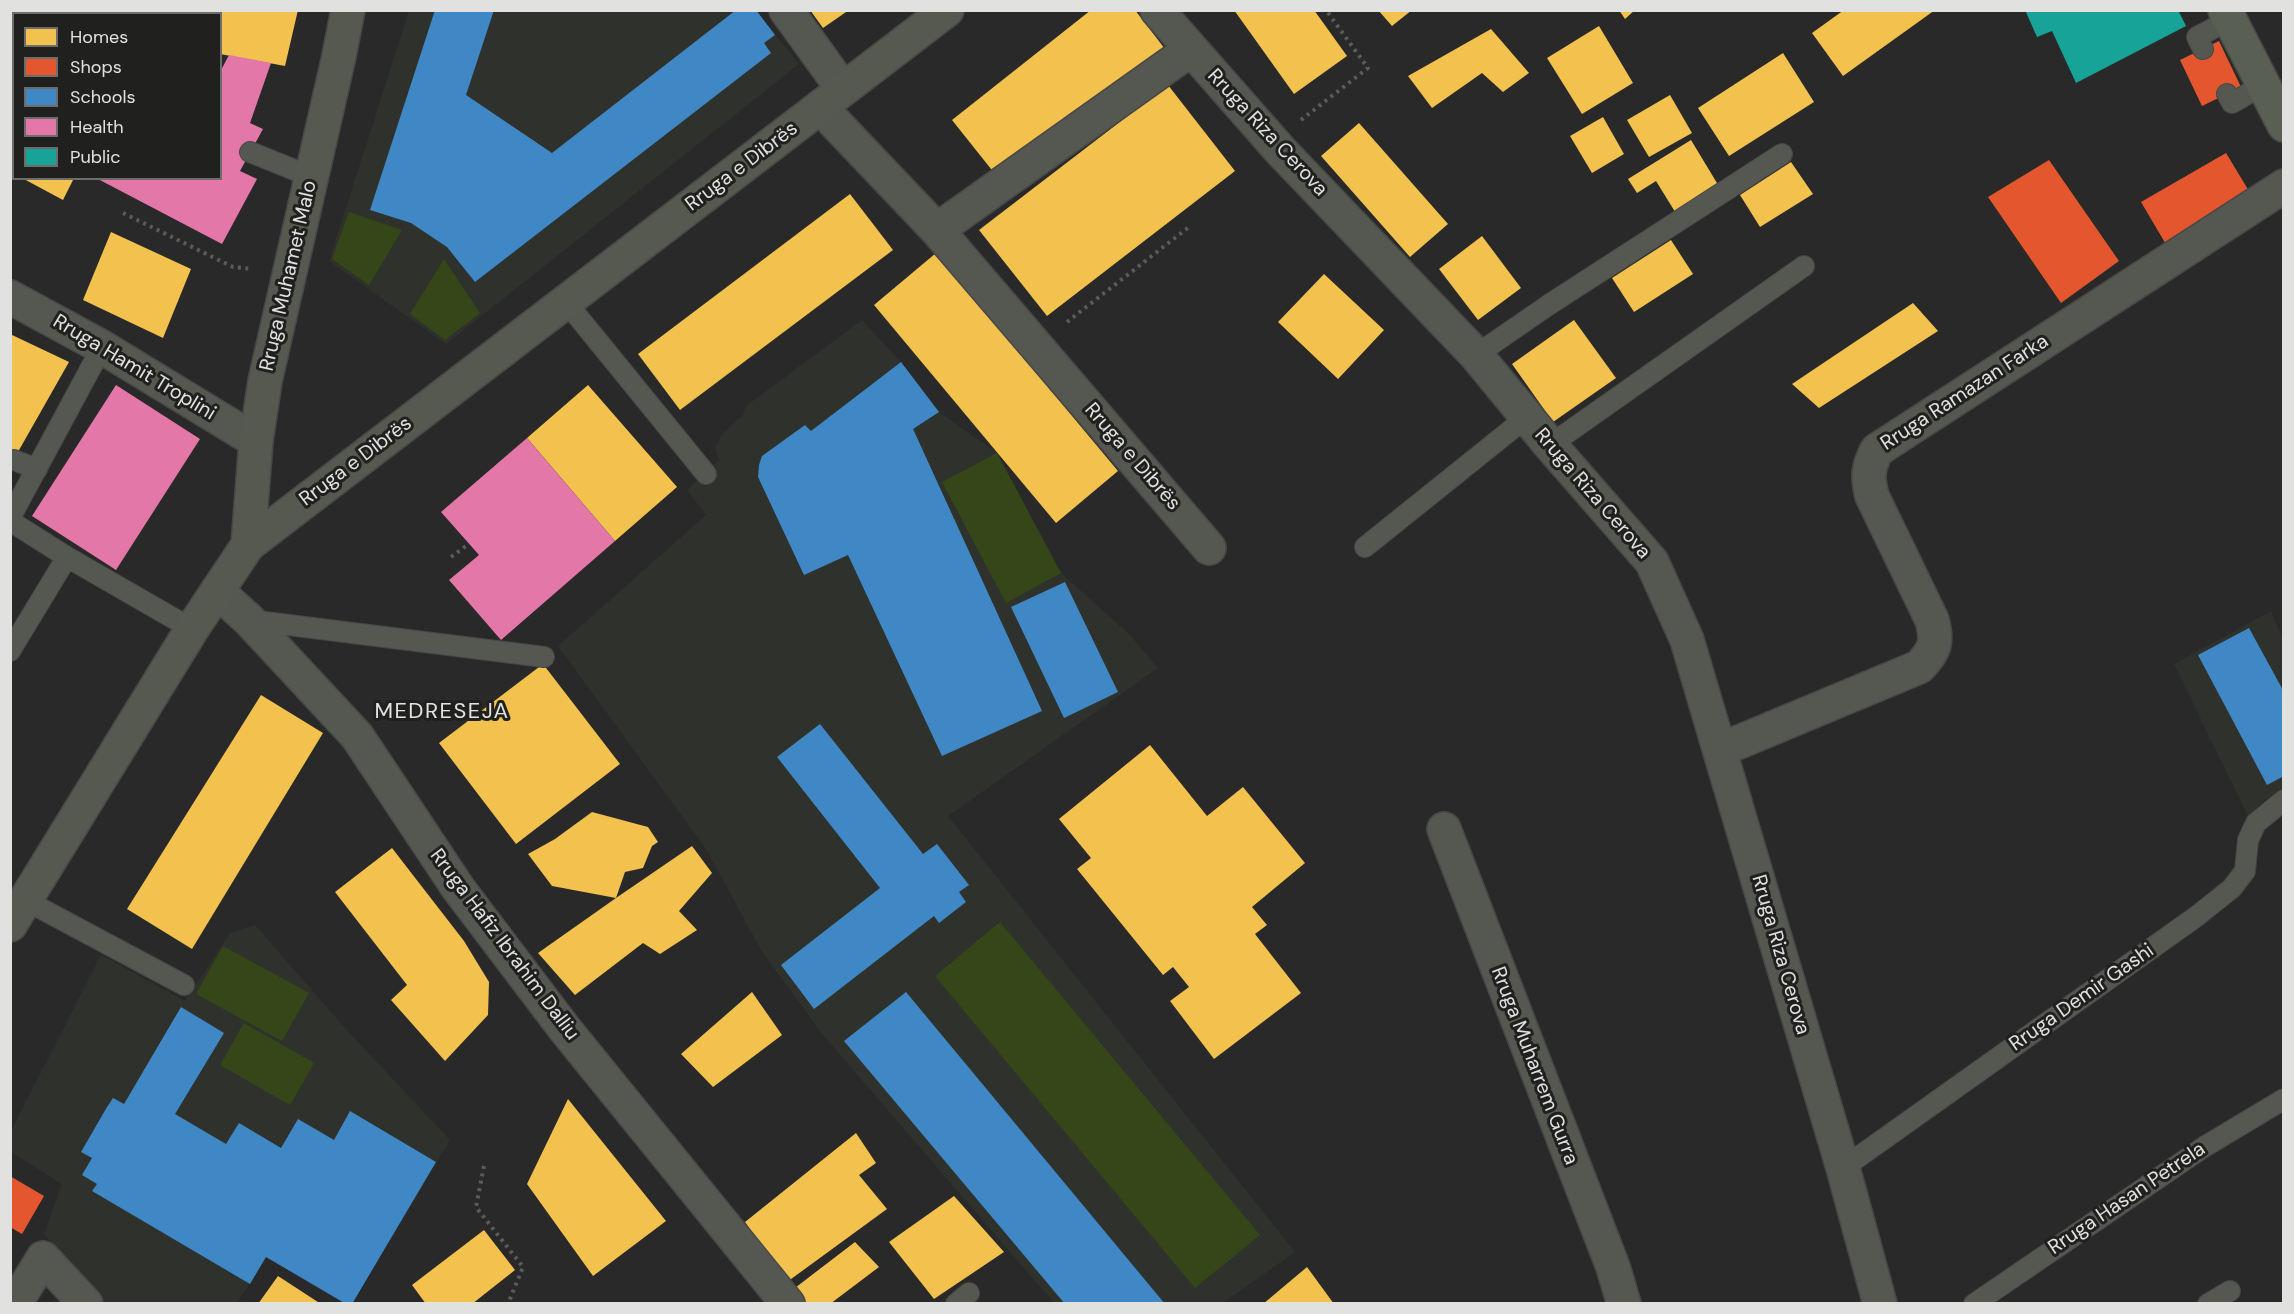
<!DOCTYPE html>
<html>
<head>
<meta charset="utf-8">
<style>
	body { margin:0 }
	#map { position:relative; width:2294px; height:1314px; overflow:hidden; background:#292929; font-family:"DM Sans",sans-serif }
	canvas { display:block }
	.frame { position:absolute; inset:0; border:12px solid #e1e2e0; pointer-events:none }
	.legend { position:absolute; left:12px; top:12px; width:210px; height:168px; box-sizing:border-box; background:#20211f; border:2px solid #6d6e6c; margin:0; padding:8px 10px; list-style:none; font-size:18px; color:#e1e2e0 }
	.legend li { display:flex; align-items:center; gap:12px; height:30px }
	.legend b { width:30px; border:2px solid #6d6e6c }
</style>
</head>
<body>
<div id="map">
<canvas width="2294" height="1314"></canvas>
<div class="frame"></div>
<ul class="legend">
<li><b style="height:16px;background:#f2c14e"></b>Homes</li>
<li><b style="height:16px;background:#e4572e"></b>Shops</li>
<li><b style="height:16px;background:#3f88c5"></b>Schools</li>
<li><b style="height:16px;background:#e377a8"></b>Health</li>
<li><b style="height:16px;background:#17a398"></b>Public</li>
</ul>
</div>
<script>
const c = document.querySelector('canvas').getContext('2d');
c.lineJoin = 'round';
function fill(path, color) { c.fillStyle = color; c.fill(path, 'evenodd'); }
function stroke(path, color, width, dash) { c.strokeStyle = color; c.lineWidth = width; c.lineCap = dash ? 'butt' : 'round'; c.setLineDash(dash || []); c.stroke(path); }
function drawText(font, color, halo, rows, align = 'center') {
  c.font = font + ' "DM Sans",sans-serif'; c.lineWidth = 6; c.setLineDash([]); c.textBaseline = 'middle'; c.strokeStyle = halo; c.fillStyle = color; for (const [text, x, y, turn = 0] of rows) {
    c.save(); c.translate(x, y); c.rotate((+turn || 0) * Math.PI / 180); c.textAlign = isNaN(turn) ? turn : align; if (halo) c.strokeText(text, 0, 0); c.fillText(text, 0, 0); c.restore();
  }
}
fill(new Path2D(`
	M409 11H756L799 64 446 344 329 261Z
	M862 320 901 362 939 412 997 453 1061 573 1130 635 1158 668 948 816 1295 1252 1223 1303H1054L823 1035 761 950 706 849 558 646 706 515 687 490 719 460 715 448 722 434 743 415 746 406Z
	M2271 611 2283 638V788L2265 800 2248 816 2174 664Z
	M255 925 345 1028 450 1140 352 1303 266 1257 237 1303 106 1304 44 1234 62 1184 11 1152 10 1133 101 955 185 1001 230 933Z`), '#2f322c');
fill(new Path2D(`
	M349 212 402 230 369 285 332 259Z
	M444 259 480 313 445 340 410 314Z
	M997 453 1061 573 1006 603 942 482Z
	M1000 922 1260 1235 1195 1288 935 976Z
	M223 946 309 993 282 1041 196 994Z
	M244 1023 314 1063 290 1105 220 1065Z`), '#354618');
fill(new Path2D(`
	M78 10H298L285 66 220 54V14H78Z
	M810 10H849L823 28Z
	M1091 10H1135L1165 49 999 179 952 120Z
	M1234 10H1314L1347 56 1294 94Z
	M1378 10H1412L1392 26Z
	M1619 10H1635L1625 19Z
	M1844 10H1935L1843 76 1812 33Z
	M1599 26 1633 83 1582 114 1547 58Z
	M1491 29 1529 73 1503 92 1482 73 1432 108 1408 76Z
	M10 45 14 47V174L10 173Z
	M1783 53 1814 102 1729 156 1698 108Z
	M1168 85 1235 171 1047 316 979 230Z
	M1670 95 1692 133 1649 157 1627 120Z
	M1603 117 1624 154 1592 173 1570 136Z
	M1359 123 1448 224 1410 257 1321 156Z
	M1691 140 1720 188 1677 215 1656 181 1637 193 1628 179Z
	M1791 162 1813 194 1760 227 1740 195Z
	M22 178H74L63 200Z
	M850 194 893 250 680 410 638 354Z
	M111 232 191 269 163 338 83 300Z
	M1482 236 1521 288 1478 320 1439 269Z
	M1671 240 1693 274 1634 312 1612 278Z
	M936 253 1118 471 1056 523 874 305Z
	M1324 274 1384 330 1338 379 1278 322Z
	M1913 303 1938 331 1819 408 1792 384Z
	M1574 320 1616 378 1553 422 1512 364Z
	M10 334 69 362 10 466Z
	M588 385 677 487 615 541 527 438Z
	M543 664 620 764 516 844 439 743Z
	M261 695 323 733 192 949 127 909Z
	M1150 745 1207 816 1243 787 1305 863 1252 907 1267 925 1255 934 1301 993 1214 1059 1170 1001 1189 987 1173 967 1163 975 1077 869 1091 858 1059 819Z
	M592 812 648 827 658 842 652 846 643 868 625 872 616 898 692 846 712 873 679 911 697 930 660 954 643 943 575 995 538 953 616 898 552 886 528 854 555 839Z
	M392 848 464 941 489 982 488 1015 445 1061 391 1000 407 985 335 892Z
	M752 992 782 1035 713 1087 681 1054Z
	M568 1099 666 1221 593 1276 527 1184Z
	M856 1133 876 1163 859 1175 887 1209 787 1282 745 1222Z
	M954 1196 1004 1252 934 1299 889 1242Z
	M484 1230 515 1270 472 1304H426L412 1285Z
	M855 1242 879 1267 830 1304H803L791 1291Z
	M1307 1267 1334 1304H1263Z
	M278 1276 321 1304H258Z`), '#f2c14e');
fill(new Path2D(`
	M2219 41 2241 87 2202 106 2180 60Z
	M2226 153 2252 196 2167 246 2141 202Z
	M2049 160 2119 261 2061 303 1988 197Z
	M10 1176 44 1196 22 1234 10 1227Z`), '#e4572e');
fill(new Path2D(`
	M435 10H494L466 95 552 153 736 10H756L775 35 764 43 771 53 475 282 447 247 411 223 370 210Z
	M901 362 939 412 913 429 1042 711 942 756 848 555 804 575 758 477 759 465 762 456 805 425 811 431Z
	M1065 582 1118 692 1064 718 1011 607Z
	M2249 628 2284 692V776L2267 785 2198 655Z
	M820 724 923 854 937 844 969 885 959 892 966 902 939 923 934 916 814 1009 781 965 880 888 777 757Z
	M906 992 1165 1304H1065L844 1041Z
	M181 1007 224 1033 175 1114 226 1144 239 1123 281 1148 298 1119 334 1140 350 1111 436 1162 352 1304H346L266 1257 250 1284 92 1191 97 1184 82 1175 92 1158 81 1152 107 1107 113 1098 124 1104Z`), '#3f88c5');
fill(new Path2D(`
	M229 55 271 63 250 123 263 129 240 171 257 179 222 244 96 178H220V72Z
	M116 385 200 439 116 570 32 516Z
	M527 438 615 541 501 640 449 580 479 555 441 512Z`), '#e377a8');
fill(new Path2D(`
	M2025 10H2178L2186 26 2076 83 2052 31 2037 37Z`), '#17a398');
const lane = new Path2D(`
	M2203 49 2197 37 2229 20
	M2227 94 2232 103 2263 85
	M250 152 312 177
	M566 302 706 474
	M1476 355 1550 304 1782 154
	M1550 445 1804 266
	M14 460 37 469
	M10 518 102 347
	M10 521 67 557 192 629
	M1365 547 1527 417
	M249 620 544 657
	M10 651 67 557
	M25 900 184 985
	M1843 1168 2197 916 2232 888 2245 871 2248 840 2256 823 2284 800
	M956 1304 969 1293
	M1974 1304 2204 1147 2284 1099
	M2208 1304 2230 1291`);
const street = new Path2D(`
	M786 10 843 89
	M1157 10 1280 150 1476 355 1550 445 1652 562 1687 640 1843 1168 1880 1304
	M820 107 937 230 1209 548
	M937 230 1190 50
	M10 297 102 347 256 441
	M217 591 249 620 357 736 458 888 564 1028 788 1304
	M1720 750 1919 667C1935 651 1938 642 1932 620L1872 496C1867 477 1868 467 1877 450L2284 186
	M1444 829 1613 1267 1624 1304
	M15 1304 43 1258 86 1304`);
const secondary = new Path2D(`
	M248 545 256 441 265 381 339 56 348 10
	M10 925 192 629 248 545 947 10`);
const primary = new Path2D(`
	M2225 10 2284 125`);
stroke(lane, '#464746', 22);
stroke(street, '#464746', 36);
stroke(secondary, '#464746', 36);
stroke(primary, '#464746', 36);
stroke(new Path2D(`
	M1301 120 1368 68 1326 10
	M123 213 233 267 252 269
	M1067 322 1189 227
	M451 557 469 544
	M2282 691 2284 690
	M484 1166 476 1207 523 1267 508 1304`), '#5b5c58', 4, [3, 4.5]);
stroke(lane, '#555850', 20);
stroke(street, '#555850', 33);
stroke(secondary, '#55594f', 33);
stroke(primary, '#5a5f54', 33);
drawText('20px', '#e1e2e0', '#20211f', [
	["Rruga Riza Cerova",1267,133,47],
	["Rruga e Dibrës",742,167,-37],
	["Rruga Muhamet Malo",289,276,-77],
	["Rruga Hamit Troplini",134,368,31],
	["Rruga Ramazan Farka",1965,393,-33],
	["Rruga e Dibrës",1132,457,49],
	["Rruga e Dibrës",356,462,-37],
	["Rruga Riza Cerova",1592,494,49],
	["Rruga Hafiz Ibrahim Dalliu",504,945,53],
	["Rruga Riza Cerova",1780,955,74],
	["Rruga Demir Gashi",2082,998,-35],
	["Rruga Muharrem Gurra",1534,1066,69],
	["Rruga Hasan Petrela",2127,1199,-34]
]);
c.letterSpacing = '1.5px';
drawText('22px', '#e2e3e0', '#20211f', [
	["MEDRESEJA",442,712]
]);
c.letterSpacing = '0px';
</script>
</body>
</html>
